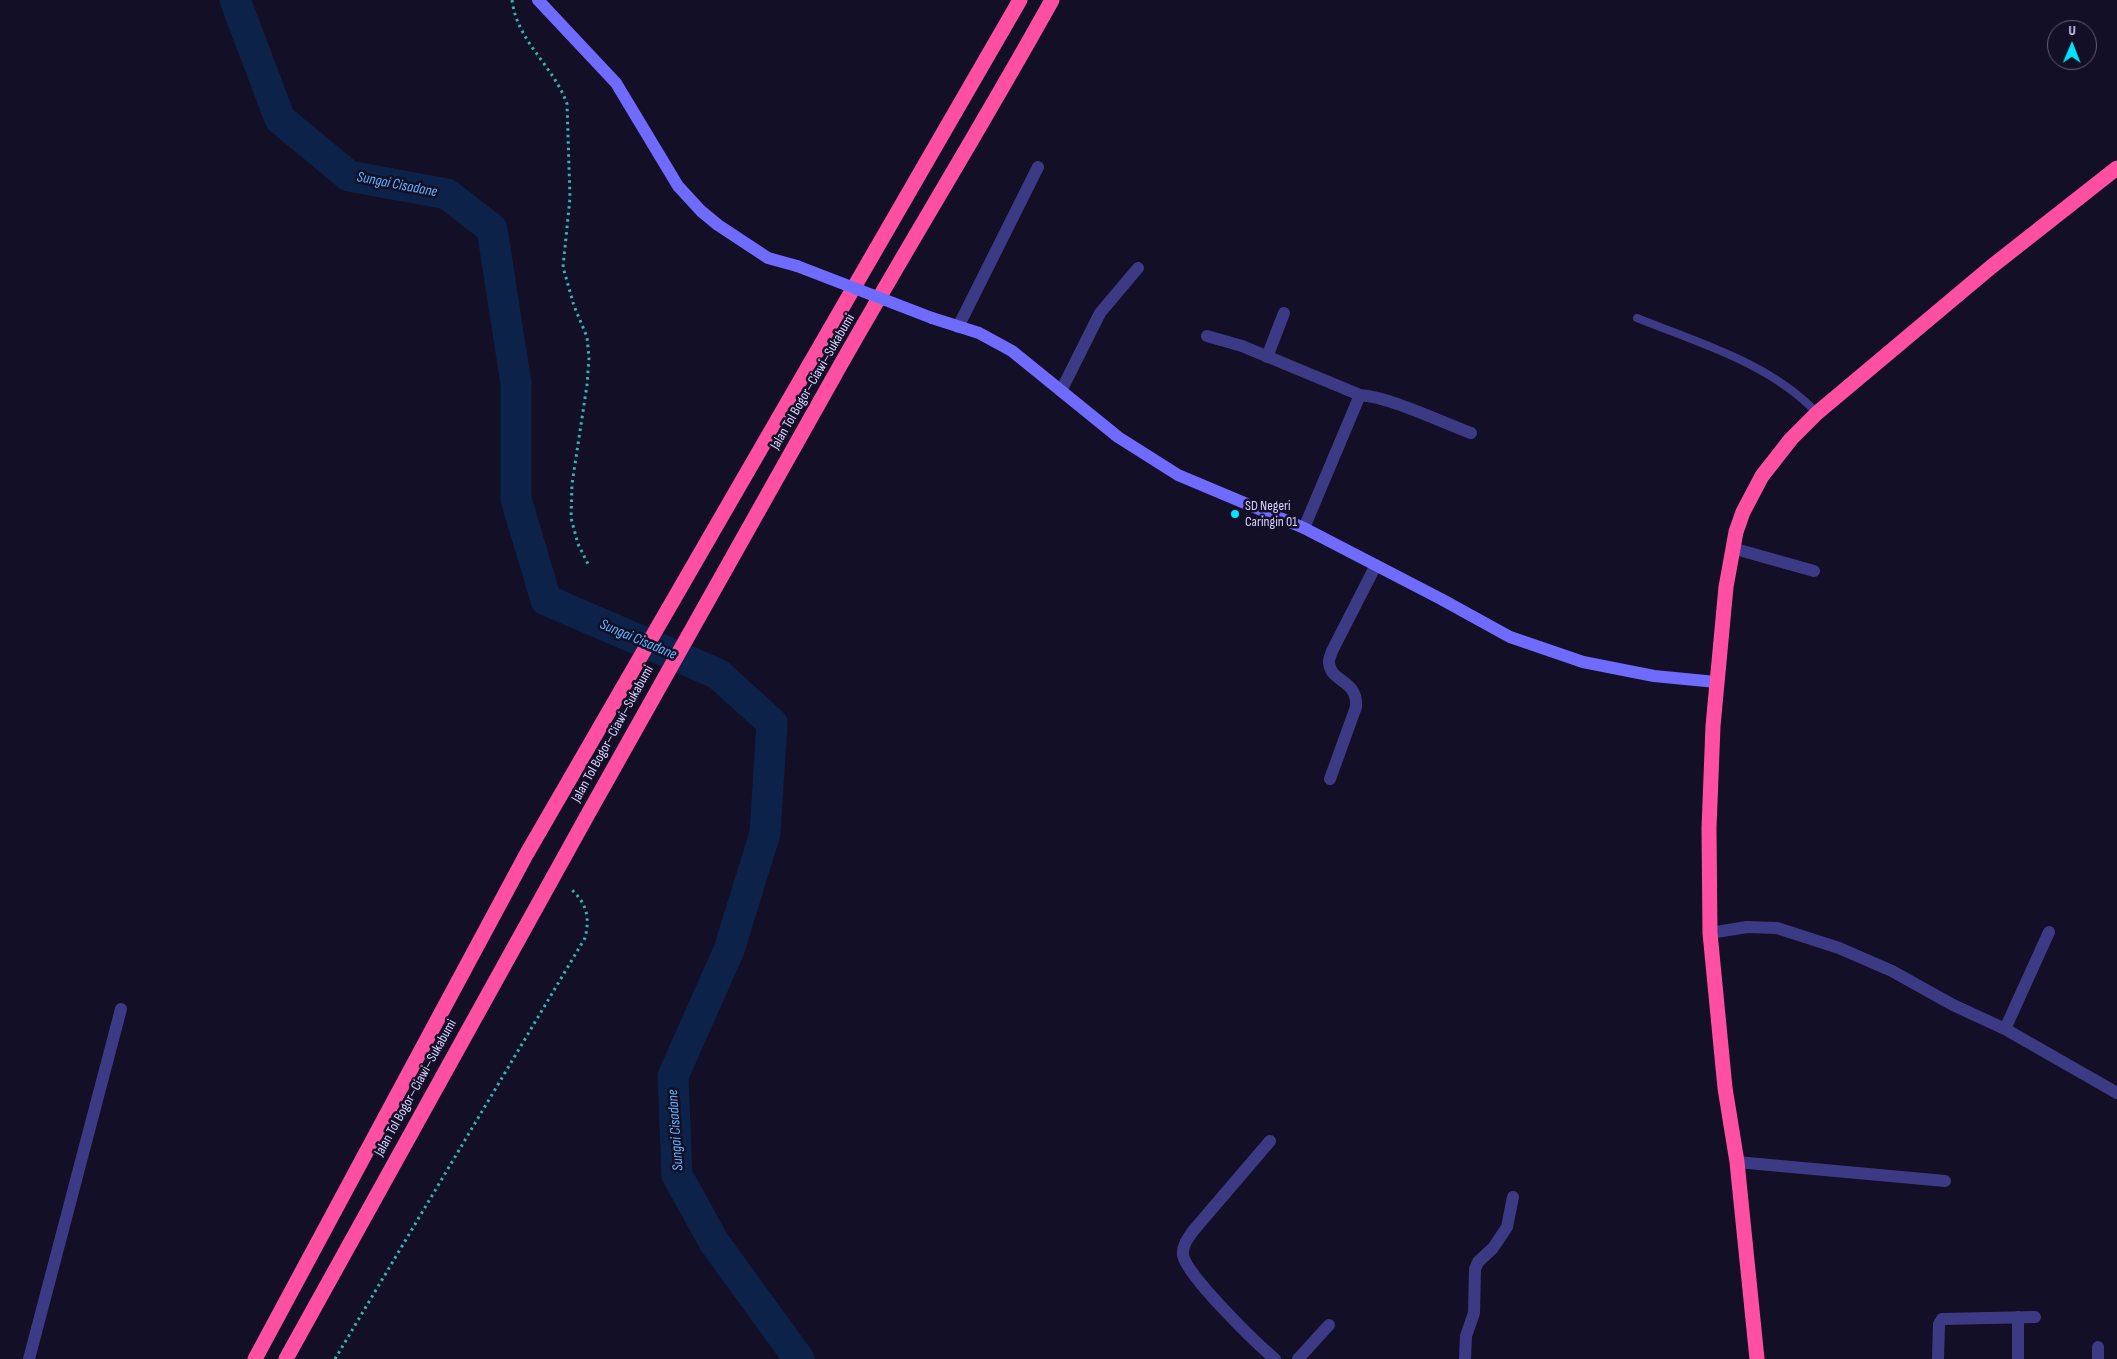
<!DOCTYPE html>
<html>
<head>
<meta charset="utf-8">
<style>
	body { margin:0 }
	#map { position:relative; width:2117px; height:1359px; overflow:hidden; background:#130f26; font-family:"Sofia Sans Condensed",sans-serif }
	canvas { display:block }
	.north { position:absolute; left:2047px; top:20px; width:50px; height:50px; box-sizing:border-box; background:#130f26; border:1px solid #625e7d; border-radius:50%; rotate:1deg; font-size:14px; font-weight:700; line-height:20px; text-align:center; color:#d9d4ff }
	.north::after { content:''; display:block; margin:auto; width:18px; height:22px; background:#00e5ff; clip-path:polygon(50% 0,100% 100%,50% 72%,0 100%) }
</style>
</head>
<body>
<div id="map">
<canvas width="2117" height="1359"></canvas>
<div class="north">U</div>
</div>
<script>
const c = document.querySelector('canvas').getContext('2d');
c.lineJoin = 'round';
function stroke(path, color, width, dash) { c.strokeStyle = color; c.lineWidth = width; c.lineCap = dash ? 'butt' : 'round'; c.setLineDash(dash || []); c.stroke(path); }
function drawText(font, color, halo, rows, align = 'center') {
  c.font = font + ' "Sofia Sans Condensed",sans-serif'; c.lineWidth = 5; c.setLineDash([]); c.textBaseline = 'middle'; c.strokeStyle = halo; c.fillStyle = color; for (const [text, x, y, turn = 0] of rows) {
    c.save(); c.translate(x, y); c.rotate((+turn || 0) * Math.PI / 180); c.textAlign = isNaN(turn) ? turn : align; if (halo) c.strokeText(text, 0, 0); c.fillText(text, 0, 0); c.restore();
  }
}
stroke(new Path2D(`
	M235 0 280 119 349 176 447 194 492 229 516 384V499L546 600 718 674 772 723 765 833 729 950 673 1076 677 1175 714 1242 799 1359`), '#0c2248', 31);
stroke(new Path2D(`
	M512 0C517 42 554 66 567 104L570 198 563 267 574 306 587 337 589 358 587 385 572 484 571 518 578 544 589 566
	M335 1359 585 938C590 918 587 904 572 890`), '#2fb8b0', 3, [2.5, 4]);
stroke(new Path2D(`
	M1637 318C1699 343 1770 363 1817 413`), '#3d3a85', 8);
stroke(new Path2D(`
	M958 327 1038 167
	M1207 336 1242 346 1360 395
	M1267 357 1284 313
	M1061 391 1100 313 1138 268
	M1304 528 1360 395C1390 397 1441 422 1471 433
	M1732 548 1814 571
	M1330 779 1356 707C1358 679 1331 683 1329 663 1328 660 1331 655 1332 651L1376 565
	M1710 933 1747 927 1777 928 1839 948 1892 971 1953 1005 2005 1029 2117 1093
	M2005 1029 2049 932
	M1270 1141 1193 1231C1188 1238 1182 1246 1183 1255 1186 1275 1257 1344 1275 1359
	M1737 1162 1945 1181
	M2018 1317V1359
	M29 1359 121 1009
	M1298 1359 1329 1325
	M1465 1359 1466 1336 1474 1313 1475 1269 1478 1262 1493 1248 1507 1227 1513 1197
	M1938 1359 1939 1324 1942 1319 2035 1317
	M2098 1359V1347`), '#3d3a85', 12);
stroke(new Path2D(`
	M538 0 616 83 678 186 701 211 718 225 768 258 797 266
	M932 318 979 333 1012 351 1118 437 1178 475 1304 528 1441 599 1510 637 1583 662 1654 676 1716 682`), '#6f6bff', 12);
stroke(new Path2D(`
	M255 1359 526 855 1020 0
	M286 1359C466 1032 648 705 832 380 904 252 981 128 1052 0
	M1757 1359 1737 1162 1725 1088 1710 933 1709 828 1713 726 1726 587 1736 532 1743 512 1762 476 1791 439 1817 413 1991 267 2117 168`), '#ff4fa3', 15);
stroke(new Path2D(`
	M797 266 932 318`), '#6f6bff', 12);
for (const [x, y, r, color] of [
	[1235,514,5,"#00e5ff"]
]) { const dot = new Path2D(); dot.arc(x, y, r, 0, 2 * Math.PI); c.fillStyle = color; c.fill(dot); stroke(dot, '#130f26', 2); }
drawText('14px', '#d9d4ff', '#130f26', [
	["Jalan Tol Bogor–Ciawi–Sukabumi",813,382,-60],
	["Jalan Tol Bogor–Ciawi–Sukabumi",613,734,-61],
	["Jalan Tol Bogor–Ciawi–Sukabumi",416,1088,-61]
]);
drawText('14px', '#d9d4ff', '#130f26', [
	["SD Negeri",1245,506],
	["Caringin 01",1245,522]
], 'left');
drawText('italic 15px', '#62b6ff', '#130f26', [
	["Sungai Cisadane",397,185,11],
	["Sungai Cisadane",638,640,23],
	["Sungai Cisadane",676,1130,-94]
]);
</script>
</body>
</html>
